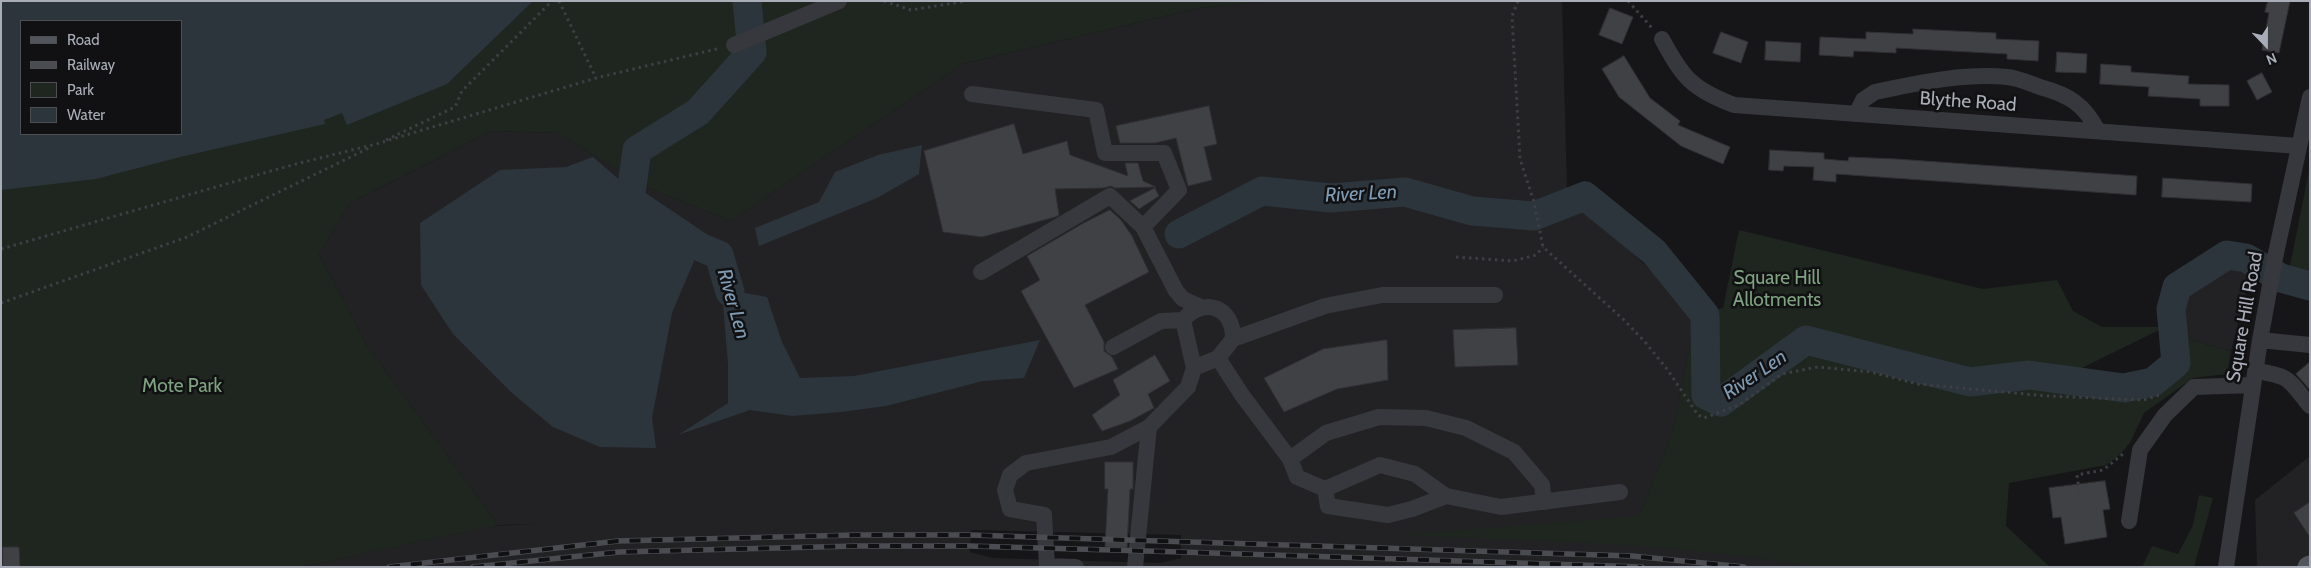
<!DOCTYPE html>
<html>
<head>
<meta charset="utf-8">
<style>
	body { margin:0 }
	#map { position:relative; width:2311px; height:568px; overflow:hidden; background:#161618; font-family:Cabin,sans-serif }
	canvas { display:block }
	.frame { position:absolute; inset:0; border:2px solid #a8adb8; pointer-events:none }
	.legend { position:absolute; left:20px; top:20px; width:162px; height:115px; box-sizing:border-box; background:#111113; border:1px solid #4d4f55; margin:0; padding:6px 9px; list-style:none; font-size:15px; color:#a8adb8 }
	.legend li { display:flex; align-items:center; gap:10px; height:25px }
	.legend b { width:25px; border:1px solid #4d4f55 }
	.north { position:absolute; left:2241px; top:20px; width:50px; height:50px; -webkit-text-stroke:4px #111113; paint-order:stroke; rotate:158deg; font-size:14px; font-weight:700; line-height:20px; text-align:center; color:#a8adb8 }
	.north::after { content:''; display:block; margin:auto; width:18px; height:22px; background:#a8adb8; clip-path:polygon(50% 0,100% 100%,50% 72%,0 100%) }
</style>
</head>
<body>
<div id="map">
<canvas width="2311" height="568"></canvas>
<div class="frame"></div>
<ul class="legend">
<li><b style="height:6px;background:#53555c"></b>Road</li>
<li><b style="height:6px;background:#4a4c52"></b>Railway</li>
<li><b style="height:14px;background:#1e261f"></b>Park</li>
<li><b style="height:14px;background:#2c353c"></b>Water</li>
</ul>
<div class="north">N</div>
</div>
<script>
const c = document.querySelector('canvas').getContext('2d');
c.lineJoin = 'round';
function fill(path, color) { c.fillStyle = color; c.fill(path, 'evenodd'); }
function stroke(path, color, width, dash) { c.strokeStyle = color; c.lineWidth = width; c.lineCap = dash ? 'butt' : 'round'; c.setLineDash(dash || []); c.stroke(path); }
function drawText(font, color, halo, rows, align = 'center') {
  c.font = font + ' Cabin,sans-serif'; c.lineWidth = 5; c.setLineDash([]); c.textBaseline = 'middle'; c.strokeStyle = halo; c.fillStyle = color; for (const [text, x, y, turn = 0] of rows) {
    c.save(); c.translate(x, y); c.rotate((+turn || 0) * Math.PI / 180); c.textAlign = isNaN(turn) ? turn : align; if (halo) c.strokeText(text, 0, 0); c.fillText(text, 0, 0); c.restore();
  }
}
fill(new Path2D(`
	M1271 1H1562L1567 190 1696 314 1673 431 1639 516 2031 567H301L491 526 536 524 498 525 366 344 319 254 350 203 491 131 557 133 646 187 731 221 962 64 1199 8ZM971 530 1181 535V558L1160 563 993 558 970 552Z
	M2234 266 2252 268 2231 351 2179 337 2183 290Z
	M2310 456V567H2257L2255 500Z`), '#222225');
fill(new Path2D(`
	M1 1H1271L1199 8 962 64 731 221 646 187 557 133 491 131 350 203 319 254 366 344 498 525 301 567H1ZM21 21H181V134H21Z
	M2310 166V297L2287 281Z
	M1739 230 1983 289 2057 280 2073 311 2102 327H2165L2080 369 2009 373 2071 390 2152 387 2179 371V337L2231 351 2227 374 2193 378 2144 413 2131 441 2121 454 2106 465 2009 483 2006 526 2050 567H1817C1679 543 1538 541 1398 535L1639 516 1673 431 1696 314 1723 308Z
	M2199 495 2213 498 2194 567H2142L2152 546 2178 554 2193 525Z`), '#1e261f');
fill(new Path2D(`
	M1 1H533L447 84 347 125 342 113 324 120 325 124 180 157 96 179 1 190ZM21 21H181V134H21Z
	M922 145 919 174 877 198 759 246 755 228 819 202 835 172 878 155Z
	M593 157 623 183 630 200 678 232 694 233 700 247 672 313 652 418 656 448 600 447 553 427 512 393 453 334 421 285 420 223 500 170 566 167Z
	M729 250 734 291 767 297 782 342 800 378 854 376 1040 340 1024 378 983 381 886 406 841 412 792 416 750 410 678 435 728 403V364L719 255Z`), '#2c353c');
stroke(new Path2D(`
	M1179 234 1262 191 1331 198 1405 192 1472 211 1534 216 1585 196 1654 252 1705 315 1706 395 1721 402 1806 340 1970 382 2029 375 2124 388 2153 382 2176 363 2171 309 2177 287 2227 255 2246 258 2281 278 2310 286
	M730 292 719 255 700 247 630 200 637 150 698 112 752 52 747 1`), '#2c353c', 29);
const building = new Path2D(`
	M2268 1H2290L2279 53 2262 50 2269 13 2265 12Z
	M1610 8 1633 17 1622 44 1599 35Z
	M1913 29 1996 33V39L2039 41 2038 61 2007 59V54L1896 48V53L1854 51 1853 57 1819 55 1820 37 1866 39V32L1913 34Z
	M1721 32 1748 42 1741 63 1713 53Z
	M1766 41 1801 43 1800 62 1765 60Z
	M2057 52 2087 54 2086 73 2056 72Z
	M1624 56 1650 98 1680 121 1678 125 1730 147 1723 164 1681 146 1619 97 1602 69Z
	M2101 64 2131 66V72L2189 76 2188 84 2229 85V106H2200V99L2148 96 2149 87 2100 84Z
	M2262 73 2272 92 2257 100 2247 81Z
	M1209 106 1217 144 1204 147 1212 180 1188 186 1176 138 1155 143H1120L1116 126Z
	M1014 124 1023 154 1067 141 1070 155 1128 176 1125 163H1138L1143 181 1156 187 1115 188 1111 186 1103 188 1055 189 1059 215 1055 217 982 237 943 232 924 151Z
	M1770 150 1824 153V159L1848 161 1849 157 1896 159 2137 176 2136 195 1836 174V182L1813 180 1814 167 1784 166 1783 171 1769 170Z
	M2163 178 2252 184 2251 202 2162 197Z
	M1155 188 1159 196 1139 209 1130 201Z
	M1110 210 1121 220 1132 236 1149 272 1085 305 1104 342V351L1112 357 1118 369 1074 388 1021 291 1040 280 1027 256 1082 224Z
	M1516 328 1518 365 1455 367 1453 330Z
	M1387 340 1388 380 1337 389 1284 412 1264 378 1323 349Z
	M1155 355 1170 381 1148 394 1154 408 1130 421 1102 431 1092 415 1120 395 1113 380Z
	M2310 362V390L2296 374Z
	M1105 462H1133V489H1130L1127 548 1105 547 1108 489H1105Z
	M2105 481 2110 509 2103 510 2107 537 2065 544 2061 517 2053 518 2049 488Z
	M2310 502V537L2294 513Z
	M3 547H19L20 567H3Z`);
fill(building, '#404145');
stroke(building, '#303034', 1);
stroke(new Path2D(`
	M559 1 596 78
	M884 1 911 10 967 1
	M1518 1 1512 16 1520 159 1534 202 1543 247 1624 320 1645 342 1667 369 1698 415 1704 418 1739 405 1782 374 1818 367 1871 372 1918 384 2047 396 2144 400 2162 394
	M1628 1 1652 28
	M386 140 455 107 462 91 552 1
	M1 249 292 165 376 144 596 78 721 48
	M1456 257 1513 261 1536 255 1543 247
	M1 303 187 237 369 148
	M2080 497 2077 475 2103 470 2123 454`), '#3d3f44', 3, [2.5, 4]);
stroke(new Path2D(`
	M1662 39C1683 78 1692 89 1734 105L2299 146
	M734 45 839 1
	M972 94 1096 110 1105 153H1164L1179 190 1143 227 1176 291 1183 299 1201 307
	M1856 114 1863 100 1875 92C1919 83 1962 73 2007 77 2018 78 2029 83 2040 87 2069 95 2084 104 2098 131
	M981 272 1110 196 1143 227
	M1233 339 1325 306 1382 295H1495
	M2260 340 2310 345
	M1113 347 1161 321 1183 320C1204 296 1234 307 1233 339L1218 358 1194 368 1183 320
	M1218 358 1242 395 1290 459 1297 477 1325 489 1380 465 1415 474 1446 496 1501 507 1620 492
	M2256 371C2291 376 2288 379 2310 406
	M1290 459 1326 433 1379 417 1426 418 1466 428 1514 452 1542 485 1544 502
	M1325 489 1328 506 1388 515 1412 509 1446 496
	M2129 521 2140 450 2165 415 2194 387 2253 385
	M1076 567 1047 566 1044 515 1010 509 1005 490 1010 475 1026 463 1111 447 1149 427
	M1135 567 1149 427 1188 387 1194 368
	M2226 567 2260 340 2276 253 2310 97`), '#37383d', 16);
stroke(new Path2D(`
	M2308 567 2310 566`), '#53555c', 21);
const rail = new Path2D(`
	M389 567 618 541 856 535H970L1632 556 1744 567
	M473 567 619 552 856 546H970L1181 552 1642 567`);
stroke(rail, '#4a4c52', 5.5);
stroke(rail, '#111113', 4, [11]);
drawText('19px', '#a8adb8', '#111113', [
	["Blythe Road",1968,102,4],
	["Square Hill Road",2245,317,-80]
]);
drawText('19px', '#7fa381', '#111113', [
	["Square Hill",1777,278],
	["Allotments",1777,300],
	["Mote Park",182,386]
]);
drawText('italic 20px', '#7f9bb3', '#111113', [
	["River Len",1361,194,-3],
	["River Len",733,304,74],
	["River Len",1755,375,-34]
]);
</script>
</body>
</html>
